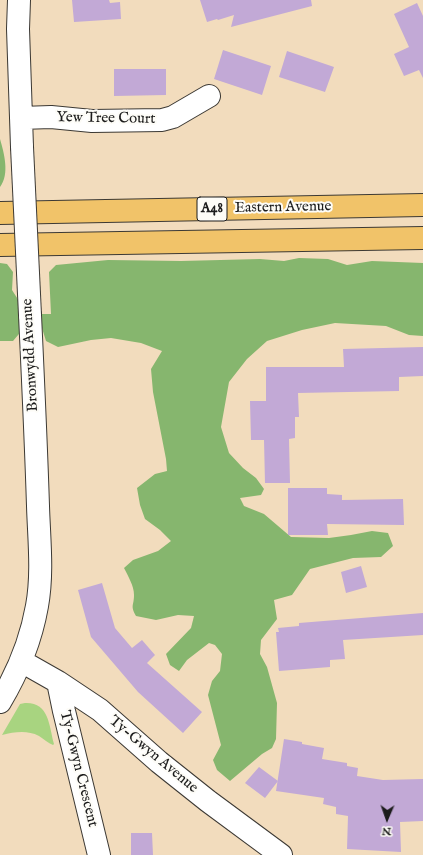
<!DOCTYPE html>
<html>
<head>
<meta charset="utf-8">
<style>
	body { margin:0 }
	#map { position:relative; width:423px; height:855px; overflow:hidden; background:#f2dcbd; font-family:"IM FELL English",serif }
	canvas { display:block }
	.north { position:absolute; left:367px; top:799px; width:40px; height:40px; -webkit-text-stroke:3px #fdfcf7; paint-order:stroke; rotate:182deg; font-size:11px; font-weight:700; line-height:16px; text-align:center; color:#1c1c1c }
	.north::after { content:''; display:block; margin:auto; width:14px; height:18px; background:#1c1c1c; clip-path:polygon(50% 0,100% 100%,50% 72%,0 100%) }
</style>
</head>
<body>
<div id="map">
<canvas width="423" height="855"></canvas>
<div class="north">N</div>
</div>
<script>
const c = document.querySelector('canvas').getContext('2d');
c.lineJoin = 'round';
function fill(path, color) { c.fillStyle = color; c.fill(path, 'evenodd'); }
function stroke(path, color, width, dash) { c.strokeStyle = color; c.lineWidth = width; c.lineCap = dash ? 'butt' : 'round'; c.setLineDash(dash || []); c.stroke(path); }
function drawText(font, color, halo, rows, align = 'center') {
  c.font = font + ' "IM FELL English",serif'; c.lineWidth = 4; c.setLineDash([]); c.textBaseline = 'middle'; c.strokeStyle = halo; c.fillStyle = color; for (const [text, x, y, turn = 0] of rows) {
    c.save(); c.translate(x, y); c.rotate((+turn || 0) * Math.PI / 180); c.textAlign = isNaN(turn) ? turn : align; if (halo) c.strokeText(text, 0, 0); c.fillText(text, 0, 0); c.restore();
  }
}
fill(new Path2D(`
	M25 703C49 702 49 725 54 744L53 745C48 743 44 739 39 736 27 730 15 732 2 735L20 704Z`), '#a8d480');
fill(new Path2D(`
	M0 139C4 153 10 174 0 187Z
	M299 258 328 259 347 265 372 261 423 263V336L409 335 386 326 335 323 302 330 267 341 247 359 229 382 221 427 229 453 243 468 256 478 264 489 261 495 240 498 244 506 264 514 291 537 329 538 351 535 372 531 388 533 393 546 381 557 353 558 310 569 292 595 274 600 277 619 261 640 260 654 267 667 277 703 276 739 272 748 262 754 230 781 217 770 213 760 221 745 208 695 212 681 220 671 222 654 215 645 209 643 187 660 179 671 170 665 166 654 191 628 194 616 178 615 156 620 136 616C130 605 134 606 134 595 134 586 128 576 124 568L133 560 158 551 171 541 160 530 145 519 140 505 137 488 155 474 167 471 166 459 153 392 151 369 162 351 141 343 111 338 91 340 58 347 46 341 42 328V314H51L49 272 56 265 108 260 181 261 260 259 284 261Z
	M0 263 7 264 13 272 12 290 19 301 24 328 13 341H0Z`), '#86b66e');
fill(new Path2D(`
	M72 0H109L110 3 120 2 121 19 74 22Z
	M200 0H311L312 6 231 27 234 15 218 20 217 19 207 22Z
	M417 3 423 16V78L419 70 404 76 394 54 409 47 394 14Z
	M223 50 271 66 262 95 214 79Z
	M287 51 334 67 325 92 279 77Z
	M114 69H166V95L114 96Z
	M423 347V376L399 377V391L298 393 299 417H295V438L289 439 290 483H265L264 440H251L250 401H266V367H344L343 349Z
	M288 488H327V494L342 495V500L403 499 404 525 327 524 328 535H288Z
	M361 566 367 587 346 593 341 572Z
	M102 583 115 628 132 648 142 640 155 655 147 663 202 712 183 733 138 692 91 637 78 590Z
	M423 613V635L343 640 345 659 330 660V667L279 671 276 632H279L278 628 299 626V623Z
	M284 739 302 742V744L324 748 322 759 347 763V766L358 768 357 776 383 780 423 779V821L400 822 401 852 347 849 348 816 336 814V807L323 804 324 798 276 791Z
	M259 767 278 781 265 798 245 783Z
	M131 833H152L153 855H131Z`), '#c2a9d6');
const minor = new Path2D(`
	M19 0 18 29 22 147
	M21 118 51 117 92 121 162 120 173 117 209 96
	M21 661 58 682 100 710 159 762 208 801 281 855
	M58 682 64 711 99 855
	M0 702C18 672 31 640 37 606 43 573 39 539 38 506 36 442 33 379 30 315`);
const highway = new Path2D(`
	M0 213 423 205
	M0 245 423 238`);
stroke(minor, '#3c3934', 24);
stroke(highway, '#3c3934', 24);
stroke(minor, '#fff', 22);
stroke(highway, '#f1c369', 22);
const minorBridge = new Path2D(`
	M22 147 30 315`);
stroke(minorBridge, '#3c3934', 24, []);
stroke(minorBridge, '#fff', 22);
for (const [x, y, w] of [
	[212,209,30]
]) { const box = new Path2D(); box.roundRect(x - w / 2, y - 12, w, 24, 3); c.fillStyle = '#fdfcf7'; c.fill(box); stroke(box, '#1c1c1c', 1); }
drawText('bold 14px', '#1c1c1c', null, [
	["A48",212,209]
]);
drawText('15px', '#1c1c1c', '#fdfcf7', [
	["Yew Tree Court",106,119,1],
	["Eastern Avenue",283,208,-1],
	["Bronwydd Avenue",31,355,-93],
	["Ty-Gwyn Avenue",153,755,40],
	["Ty-Gwyn Crescent",78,769,76]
]);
</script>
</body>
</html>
